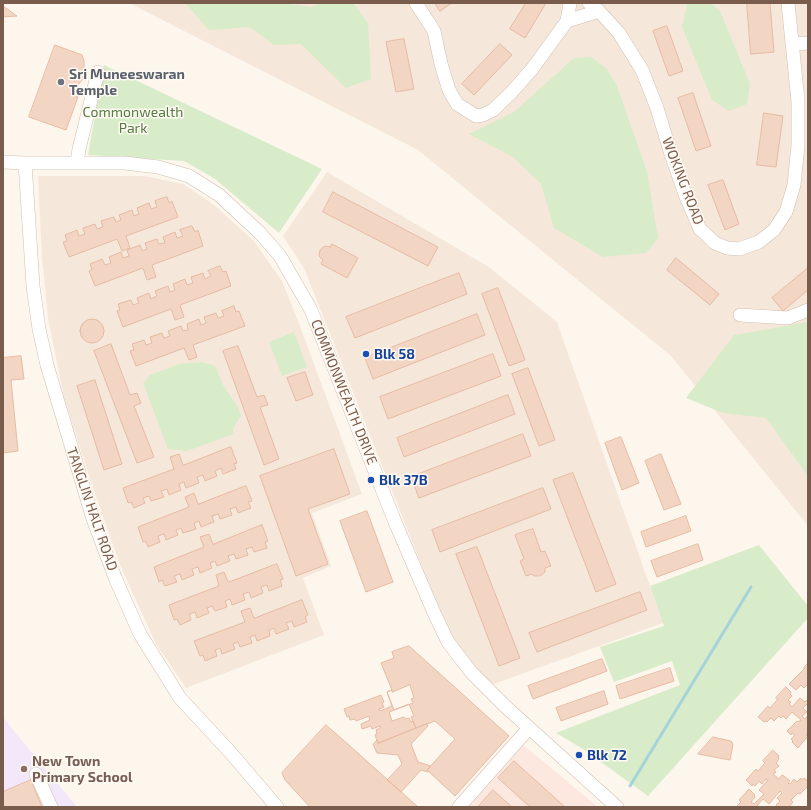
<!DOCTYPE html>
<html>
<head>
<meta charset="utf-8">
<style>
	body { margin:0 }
	#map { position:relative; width:811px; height:810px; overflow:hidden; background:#fdf6ec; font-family:"Exo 2",sans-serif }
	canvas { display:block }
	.frame { position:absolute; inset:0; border:4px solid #7a5c4d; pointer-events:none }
</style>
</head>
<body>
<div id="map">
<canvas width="811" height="810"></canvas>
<div class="frame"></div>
</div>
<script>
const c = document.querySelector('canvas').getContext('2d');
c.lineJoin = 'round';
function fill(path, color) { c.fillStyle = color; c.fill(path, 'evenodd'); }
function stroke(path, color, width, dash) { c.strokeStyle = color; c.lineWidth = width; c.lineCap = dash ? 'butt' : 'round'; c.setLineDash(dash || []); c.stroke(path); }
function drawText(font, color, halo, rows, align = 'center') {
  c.font = font + ' "Exo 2",sans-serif'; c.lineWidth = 3; c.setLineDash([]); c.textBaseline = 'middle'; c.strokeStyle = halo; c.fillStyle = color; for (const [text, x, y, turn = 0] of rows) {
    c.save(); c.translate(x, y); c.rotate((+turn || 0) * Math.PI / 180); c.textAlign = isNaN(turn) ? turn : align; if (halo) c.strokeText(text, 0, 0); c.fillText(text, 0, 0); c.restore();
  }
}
fill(new Path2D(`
	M129 3H808V526L671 356 418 150Z
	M327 172 489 267 557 322 663 623 491 685 453 640 432 592 304 268 283 236Z
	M38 176H145L183 184 213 204 254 241 282 281 300 326 362 494 312 513 331 566 303 578 324 635 186 688 156 644 120 565 91 482 64 397 48 318 42 259Z`), '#f5e8da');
fill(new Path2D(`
	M515 738 598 807H454Z`), '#fde8e0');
fill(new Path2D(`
	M3 717 15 732 77 807H3Z`), '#f3e8fa');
fill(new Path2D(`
	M185 3H281L312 7 320 3H353L368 23 371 79 346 88 301 44 274 45 250 27 209 30Z
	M692 3H711L720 11 750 84 747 104 729 111 712 100 682 27 687 5Z
	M591 57 607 69 617 86 647 172 658 238 646 253 603 257 554 228 541 184 513 157 469 134 514 112 574 58Z
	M104 65 322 169 279 233 215 179 184 161 88 155Z
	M808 322V476L766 418 723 413 686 398 734 335Z
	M294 332 307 367 282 376 269 342Z
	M203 362 215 366 223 385 238 407 241 416 233 428V434L187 451 168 449 143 383 150 375 179 364Z
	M759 545 808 606V618L648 796 583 749 556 733 680 685 672 661 614 682 600 647 664 626 650 586Z`), '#d8ecc9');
stroke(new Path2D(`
	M630 786 751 587`), '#a5d3da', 3);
const building = new Path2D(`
	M435 3H452L440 11Z
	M526 3H546L525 38 510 29Z
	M747 3H770L774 52 751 54Z
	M3 6 17 16 3 17Z
	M667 26 683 71 669 76 653 31Z
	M404 39 414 89 396 92 386 42Z
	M500 44 512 55 474 95 462 84Z
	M55 45 82 55 84 61V77L76 88 70 94 78 97 66 130 29 117Z
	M693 93 711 146 696 151 678 98Z
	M764 113 783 116 776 167 757 165Z
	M723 180 739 224 725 230 708 185Z
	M333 192 438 247 428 266 323 212Z
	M167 197 169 203 172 201 178 217 126 236 130 248 122 251 117 239 69 257 63 242 67 241 65 235 77 230 79 236 85 234 83 228 95 224 97 229 103 227 101 221 114 217 116 222 121 220 119 215 132 210 134 216 139 214 137 208 149 203 151 209 157 207 155 201Z
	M192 226 195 232 198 230 203 246 152 265 156 277 147 280 143 268 95 286 89 271 92 269 90 264 102 259 105 265 111 263 109 257 121 252 123 258 129 256 127 250 140 245 142 251 147 249 145 243 157 239 159 244 165 243 163 237 175 232 177 238 183 236 180 230Z
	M332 244 358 258 347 278 321 264 323 260 319 256 320 250 325 246 330 247Z
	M676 258 719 294 710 305 667 270Z
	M220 266 223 272 226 271 231 286 180 305 184 317 175 320 171 309 123 327 117 311 120 310 118 304 131 300 133 305 139 303 137 298 149 293 151 299 157 296 155 291 168 286 170 292 175 290 173 284 185 279 187 285 193 283 191 277 203 273 205 279 211 276 208 271Z
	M808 268V290L783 311 772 298Z
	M459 273 467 294 355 338 346 317Z
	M498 288 525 360 509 366 482 294Z
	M234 306 236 312 239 311 245 326 193 345 197 357 189 360 184 348 136 366 130 351 134 350 132 344 144 340 146 345 152 343 150 337 162 333 164 338 170 336 168 331 181 326 183 331 188 330 187 324 199 319 201 325 206 323 204 317 216 313 218 318 224 316 222 311Z
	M477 314 485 335 373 379 365 358Z
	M80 331a12 12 0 1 1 24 0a12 12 0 1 1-24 0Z
	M111 344 130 395 137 393 141 403 134 406 154 457 137 463 94 351Z
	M238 346 257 397 264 395 268 405 260 407 279 459 264 465 223 351Z
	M493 354 501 376 388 419 380 397Z
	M21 356 24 379 11 380 18 451 3 453V358Z
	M528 368 555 440 539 446 512 374Z
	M305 372 313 395 296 401 287 378Z
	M95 380 122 464 104 470 77 386Z
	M508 395 515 414 404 457 397 438Z
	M523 434 531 456 419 498 411 477Z
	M621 437 639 483 622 490 605 443Z
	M231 447 237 463 234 464 236 469 223 474 221 468 215 471 217 476 205 481 203 475 197 477 199 483 186 488 184 482 179 484 181 490 169 495 167 489 161 491 164 497 151 501 149 496 143 498 145 503 134 508 131 502 128 503 123 488 174 469 170 457 179 454 183 465Z
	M334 449 350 494 308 509 328 564 296 576 260 476Z
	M661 454 681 504 664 510 645 461Z
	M573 473 616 584 596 592 553 480Z
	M246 486 252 501 248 502 251 508 238 513 236 507 230 509 232 515 220 519 218 514 212 516 214 522 201 527 199 521 194 523 196 529 183 533 181 528 176 530 178 535 166 540 164 534 158 536 160 542 148 547 146 541 143 542 138 527 189 507 185 497 194 493 198 504Z
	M543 488 551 509 440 552 432 530Z
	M367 511 393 582 366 592 340 521Z
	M686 516 691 531 646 547 641 532Z
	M262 525 268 541 265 542 267 548 254 552 252 547 246 549 248 555 236 559 234 554 228 556 230 561 217 566 215 561 210 563 212 568 200 573 198 567 192 569 194 575 182 580 180 574 174 576 177 582 165 586 162 580 159 582 154 567 204 547 200 537 209 534 213 544Z
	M533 529 541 552 545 551 551 566 545 568V572L540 576H534L532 574 526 576 520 561 524 559 515 535Z
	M698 544 703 560 657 577 651 561Z
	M477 547 520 658 499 666 456 554Z
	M277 564 283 579 280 580 282 586 269 591 267 585 261 587 263 593 251 598 249 592 243 594 245 600 232 605 230 599 225 601 227 607 215 611 212 606 207 608 209 613 197 618 195 612 189 614 191 620 180 625 177 619 174 620 169 605 219 586 216 575 224 572 228 582Z
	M640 592 647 610 537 652 529 633Z
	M302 600 308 615 305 617 307 622 294 627 292 621 286 623 289 629 276 634 274 628 269 630 270 636 257 641 255 635 250 637 252 643 240 647 238 642 233 644 235 649 222 654 220 648 215 650 217 656 205 661 203 655 200 656 194 641 245 622 241 611 250 608 254 618Z
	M409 646 509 736 455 796 427 770 455 739 435 721 416 728 411 717 414 716 409 704 394 710 387 692 392 690 381 663 394 658 392 652Z
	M602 659 607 671 533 699 528 686Z
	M808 663V686L807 685 804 688 801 685 796 690 789 684 805 668H804Z
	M670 668 674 681 620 699 616 686Z
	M410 685 414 698 411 699 413 703 389 712 392 721 404 717 405 719 409 718 411 722 413 721 416 728 378 743 375 735 377 734 376 730 380 728V726L372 729 371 726 362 729 361 724 370 720 369 716 356 721 355 719 350 720 349 716 347 717 344 709 381 695 384 702 382 703 384 707 379 709 380 711 392 706 387 692 392 690V692Z
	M786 687 791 692 790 694 792 696 788 700 791 702 789 704 792 707 800 698 805 702 808 699V703L803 708 807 712 802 716 805 719 808 715V733L806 735 808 736 798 748 792 742 793 741 791 739 795 735 792 733 791 735 787 731 797 721 798 722 801 720 792 712 786 719 783 716 781 718 779 716 774 721 771 718 767 722 766 721 764 722 758 717 768 706 770 708 778 699 776 698Z
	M604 691 608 704 561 721 556 708Z
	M427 724 428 726 411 744 418 762 431 766 427 770 428 772 421 770 401 792 387 780 402 764 398 755 377 753 373 744 377 740 378 743Z
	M326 725 350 746 418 807H310L285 780 282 773Z
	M713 737 731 741 732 742 733 745 730 760 698 754Z
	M773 750 779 756 778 757 779 759 776 763 779 766 774 770 776 772 773 774 779 779 782 775 784 776 790 781 788 783 790 784 794 779 797 782 801 778 803 780 804 778 808 781V786L800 794 798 793 791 800 793 802 789 807H778L776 805 780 801 777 798 782 793 780 791 769 804 763 799 756 807H736L741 802 739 800 749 789 755 795 754 796 755 797 751 802 754 804 764 794 759 790 768 780 766 779 762 784 759 781 755 786 753 784 752 786 746 780 756 769 758 771 765 763 763 761Z
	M514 761 565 807H530L498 778Z
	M31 780 42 807H3V792Z
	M493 790 512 807H478Z`);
fill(building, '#f3d5c3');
stroke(building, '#e6bba3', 1);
const minor = new Path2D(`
	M416 3 434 31 441 64 449 90 457 104 476 116 483 115 493 110 511 93 532 69 567 21 570 3
	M589 3 599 11 619 33 642 70 657 108 670 151 686 197 700 229 715 243 727 248 739 249 759 242 774 230 786 212 794 185 798 145V101L788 3
	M567 21 599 11
	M793 44 808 43
	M3 162 25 163H125L158 167 189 176 219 195 260 233 280 256 311 310 395 522 435 615 448 642 471 672 506 707 617 807
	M25 163 33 286 39 329 47 365 93 519 116 580 140 634 180 698 230 752 277 807
	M77 163 79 149 98 72
	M740 315 788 318 808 310
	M36 774 51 807
	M459 807 529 728`);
stroke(minor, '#d1beb0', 14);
stroke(minor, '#fff', 13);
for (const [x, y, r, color] of [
	[61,82,4,"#6b7280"],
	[366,354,4,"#1a4fb4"],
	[371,480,4,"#1a4fb4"],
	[579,755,4,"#1a4fb4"],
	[24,769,4,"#8d6e63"]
]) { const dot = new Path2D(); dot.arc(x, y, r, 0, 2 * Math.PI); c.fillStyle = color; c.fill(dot); stroke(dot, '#fffaf3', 1.5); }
drawText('bold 14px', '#5b616d', '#fffaf3', [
	["Sri Muneeswaran",69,74],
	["Temple",69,90]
], 'left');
drawText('14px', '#537a41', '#fffaf3', [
	["Commonwealth",133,112],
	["Park",133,128]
]);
drawText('14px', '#7a5c4d', '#fffaf3', [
	["WOKING ROAD",683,181,69],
	["COMMONWEALTH DRIVE",344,392,68],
	["TANGLIN HALT ROAD",92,509,71]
]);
drawText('bold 14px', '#164399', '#fffaf3', [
	["Blk 58",374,354],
	["Blk 37B",379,480],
	["Blk 72",587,755]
], 'left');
drawText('bold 14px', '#785e54', '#fffaf3', [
	["New Town",32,761],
	["Primary School",32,777]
], 'left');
</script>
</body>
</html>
